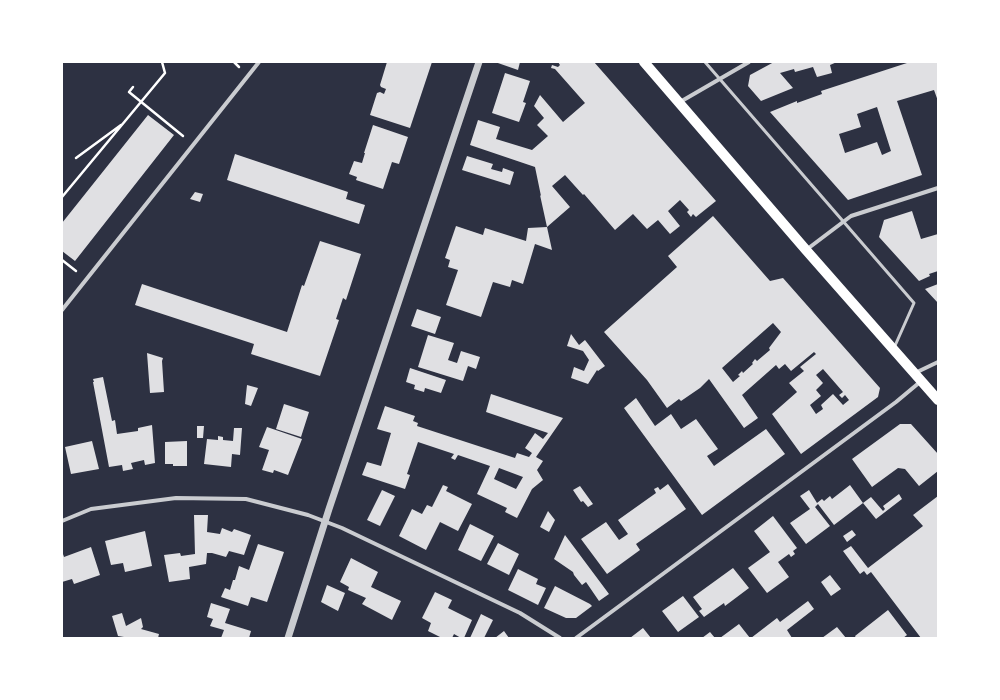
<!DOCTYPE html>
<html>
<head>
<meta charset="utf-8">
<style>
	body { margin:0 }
	#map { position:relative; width:1000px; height:700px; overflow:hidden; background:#2d3142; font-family:"IBM Plex Sans",sans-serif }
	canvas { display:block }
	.frame { position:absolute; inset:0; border:63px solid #fff; pointer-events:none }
</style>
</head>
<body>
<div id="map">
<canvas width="1000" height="700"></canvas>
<div class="frame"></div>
</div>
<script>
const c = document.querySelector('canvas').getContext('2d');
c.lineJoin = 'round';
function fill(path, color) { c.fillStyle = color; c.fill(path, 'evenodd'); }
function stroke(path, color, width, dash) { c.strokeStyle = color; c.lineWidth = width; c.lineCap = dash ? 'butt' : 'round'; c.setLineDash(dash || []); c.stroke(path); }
fill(new Path2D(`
	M387 62H432L410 128 370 115 377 93 380 92 384 94 386 89 381 87 380 85Z
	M495 62H520L518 70Z
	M558 62H594L716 201 696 217 693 214 691 217 687 212 689 210 680 200 668 211 680 226 670 234 658 220 647 229 633 214 615 230 584 194 583 195 565 175 552 186 570 207 547 227 540 195 541 196 535 167 470 145 478 120 500 127 496 139 532 150 548 136 537 125 544 118 534 106 540 95 563 122 585 103 555 69 551 68 552 65 558 67 560 65Z
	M774 62H837L830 65 832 73 817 77 813 67 795 72 794 69 780 73 793 88 761 101 748 86 750 75Z
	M910 62H938V101L934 90 897 101 922 175 848 200 770 112 797 101V103L822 94 821 91ZM877 107 891 151 882 155 877 142 845 153 839 134 861 127 857 114Z
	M505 73 530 81 523 102 526 103 519 122 492 113Z
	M148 115 174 135 75 261 62 251V223Z
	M373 125 408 137 399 164 392 162 383 189 356 180 357 177 349 174 354 161 362 163 365 153H364Z
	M235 154 348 192 346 199 365 205 359 224 227 180Z
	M467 156 493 164 491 169 502 172 503 168 514 172 510 185 462 170Z
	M195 192 203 194 200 202 190 199Z
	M912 211 921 239 938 234V271L929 274 930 276 919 281 879 237 884 220Z
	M713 216 770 281 783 278 880 388 878 397 801 454 772 414 797 392 789 383 804 371 800 367 816 354 814 352 791 371 785 364 779 369 776 365 742 395 758 418 744 428 709 379 700 388 681 401 679 399 667 408 647 380 604 332 677 267 668 256ZM773 323 781 332 769 348 770 350 757 361 755 359 752 363 753 364 743 373 742 371 738 375 740 376 733 382 722 368ZM823 369 843 392 839 395 842 398 845 395 849 400 843 405 833 394 821 405 823 409 816 414 810 405 821 396 816 390 823 383 816 375Z
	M456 226 483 235 485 228 526 241 528 228 547 227 552 250 535 244 523 284 512 280 510 287 493 282 481 317 446 305 458 270 448 267 450 260 445 258Z
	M320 241 361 254 346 300 343 298 336 319 339 320 320 376 251 354 254 344 135 305 142 284 287 332 302 285 304 286Z
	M938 284V303L925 289Z
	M417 309 441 317 435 334 411 326Z
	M571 334 579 345 585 340 605 366 598 371 597 370 588 384 571 378 574 367 584 371 589 360 583 351 567 346Z
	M428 335 454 343 448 360 457 363 461 351 480 357 476 369 468 366 463 381 418 367Z
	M147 353 163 358 162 361 164 392 150 393Z
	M410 368 446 380 441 393 425 388 424 392 414 389 415 385 406 382Z
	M103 377 112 421 115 420 117 434 138 431V428L152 425 155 463 145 465 144 460 131 463 133 469 123 471 122 465 109 467 93 382H94L93 379Z
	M247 385 258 388 251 406 245 404Z
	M491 394 563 418 536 457 543 461 537 470 543 480 532 489 517 518 505 512 507 508 477 494 490 466 458 455 455 460 451 458 454 454 418 442 407 474 410 475 405 489 362 475 367 462 381 466 391 433 377 429 385 406 415 416 413 421 418 423 417 426 515 458 517 453 529 457 532 453 525 448 535 433 543 439 548 433 486 412ZM499 468 523 477 516 489 494 479Z
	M636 398 655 426 671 414 681 429 696 419 718 449 707 456 714 466 766 429 785 454 702 515 624 408Z
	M284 404 309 412 301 437 276 429Z
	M900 424H911L938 454V471L919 486 905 469 898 468 872 487 852 459Z
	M197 426H204L203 438H197Z
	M267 427 302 439 288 475 274 470 273 473 262 470 269 450 259 447Z
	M234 428H242L240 455 232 454 231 467 204 464 207 439 218 440V436L223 437V440L233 441Z
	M92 441 99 469 71 474 65 447Z
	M187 441V466H173V464H165V442Z
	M668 484 686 509 636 544 640 550 607 574 581 539 606 522 619 540 628 534 618 520 656 493 654 489 658 487 660 490Z
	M443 485 448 487 446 491 472 504 458 531 440 522 426 550 399 536 412 509 422 514 427 505 432 507Z
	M850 485 863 503 834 525 818 504 815 507 830 526 806 544 790 523 810 509 800 496 809 490 817 503 822 499 824 501 830 496 832 499Z
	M580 486 593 504 588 507 583 501 581 502 573 490Z
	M382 490 395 496 380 526 367 520Z
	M899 494 902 499 876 519 863 503 871 497 883 511 885 509 883 506Z
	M938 496V638H921L871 572 867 575 864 571 860 574 843 551 851 546 868 568 923 526 913 515Z
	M548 511 555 520 549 532 540 527Z
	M194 515H208L207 532 220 534 222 528 232 532 234 529 251 535 244 555 229 551 226 557 212 553H207L206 564 189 567 190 579 169 582 164 555 180 553 181 556 195 554Z
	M773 516 797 548 793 551 795 554 791 557 789 554 778 562 789 577 767 593 748 568 770 552 754 531Z
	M470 524 494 536 481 561 458 550Z
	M852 530 856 535 847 542 843 536Z
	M145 531 152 566 125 572 123 563 111 565 105 541Z
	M565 535 609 594 599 601 586 582 582 585 574 575 573 572 554 559Z
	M498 543 519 554 509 575 487 564Z
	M258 544 284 552 267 602 251 597 248 606 221 597 225 588 230 590 233 580H235L239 566 249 570Z
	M91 547 100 575 74 584 72 579 62 582V551L64 557Z
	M351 558 378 572 371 587 401 601 392 620 362 604 366 598 348 590 349 587 340 582Z
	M733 568 749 588 725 606 724 603 704 617 699 611 702 609 693 597Z
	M518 569 538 579 536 584 546 588 538 605 508 590Z
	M830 575 841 589 831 596 821 582Z
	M327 585 345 593 338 611 321 602Z
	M555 586 590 604 592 606 576 618H566L544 608Z
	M435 592 452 600 448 608 472 620 464 638H461L454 634 452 638H442L428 631 431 623 422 618Z
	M683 596 699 617 678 632 662 611Z
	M808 601 814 609 787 630 792 638H751L777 618 780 622Z
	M211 603 230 609 225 623 251 631 249 638H221L224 630 210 626 213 619 207 617Z
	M888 610 907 635 903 638H856L855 636Z
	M122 613 126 626 141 618 143 627 141 629 159 634 158 638H123L124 637 118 636 112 616Z
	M481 614 493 620 484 638H470Z
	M739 624 750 638H720Z
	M837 627 846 638H822Z
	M643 628 651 638H630Z
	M504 631 509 638H495Z
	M710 632 715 638H702Z`), '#e0e0e3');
stroke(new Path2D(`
	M234 62 239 67
	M133 87 129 92 183 136
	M76 158 121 125
	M62 197 165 73 162 62
	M62 260 76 271`), '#fff', 2.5);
stroke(new Path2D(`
	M705 62 914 303 894 348`), '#caccd0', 3);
stroke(new Path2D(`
	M680 102 749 62
	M806 250 851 216 938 188
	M62 310 259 62
	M915 373 938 362
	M62 521 91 509 176 498 246 499 308 515 342 528 520 613 560 638
	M576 638 896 402 920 382`), '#caccd0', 4);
stroke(new Path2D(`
	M288 638 329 509 479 62`), '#caccd0', 7);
stroke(new Path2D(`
	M644 62 806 250 938 400`), '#fff', 10);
</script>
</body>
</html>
